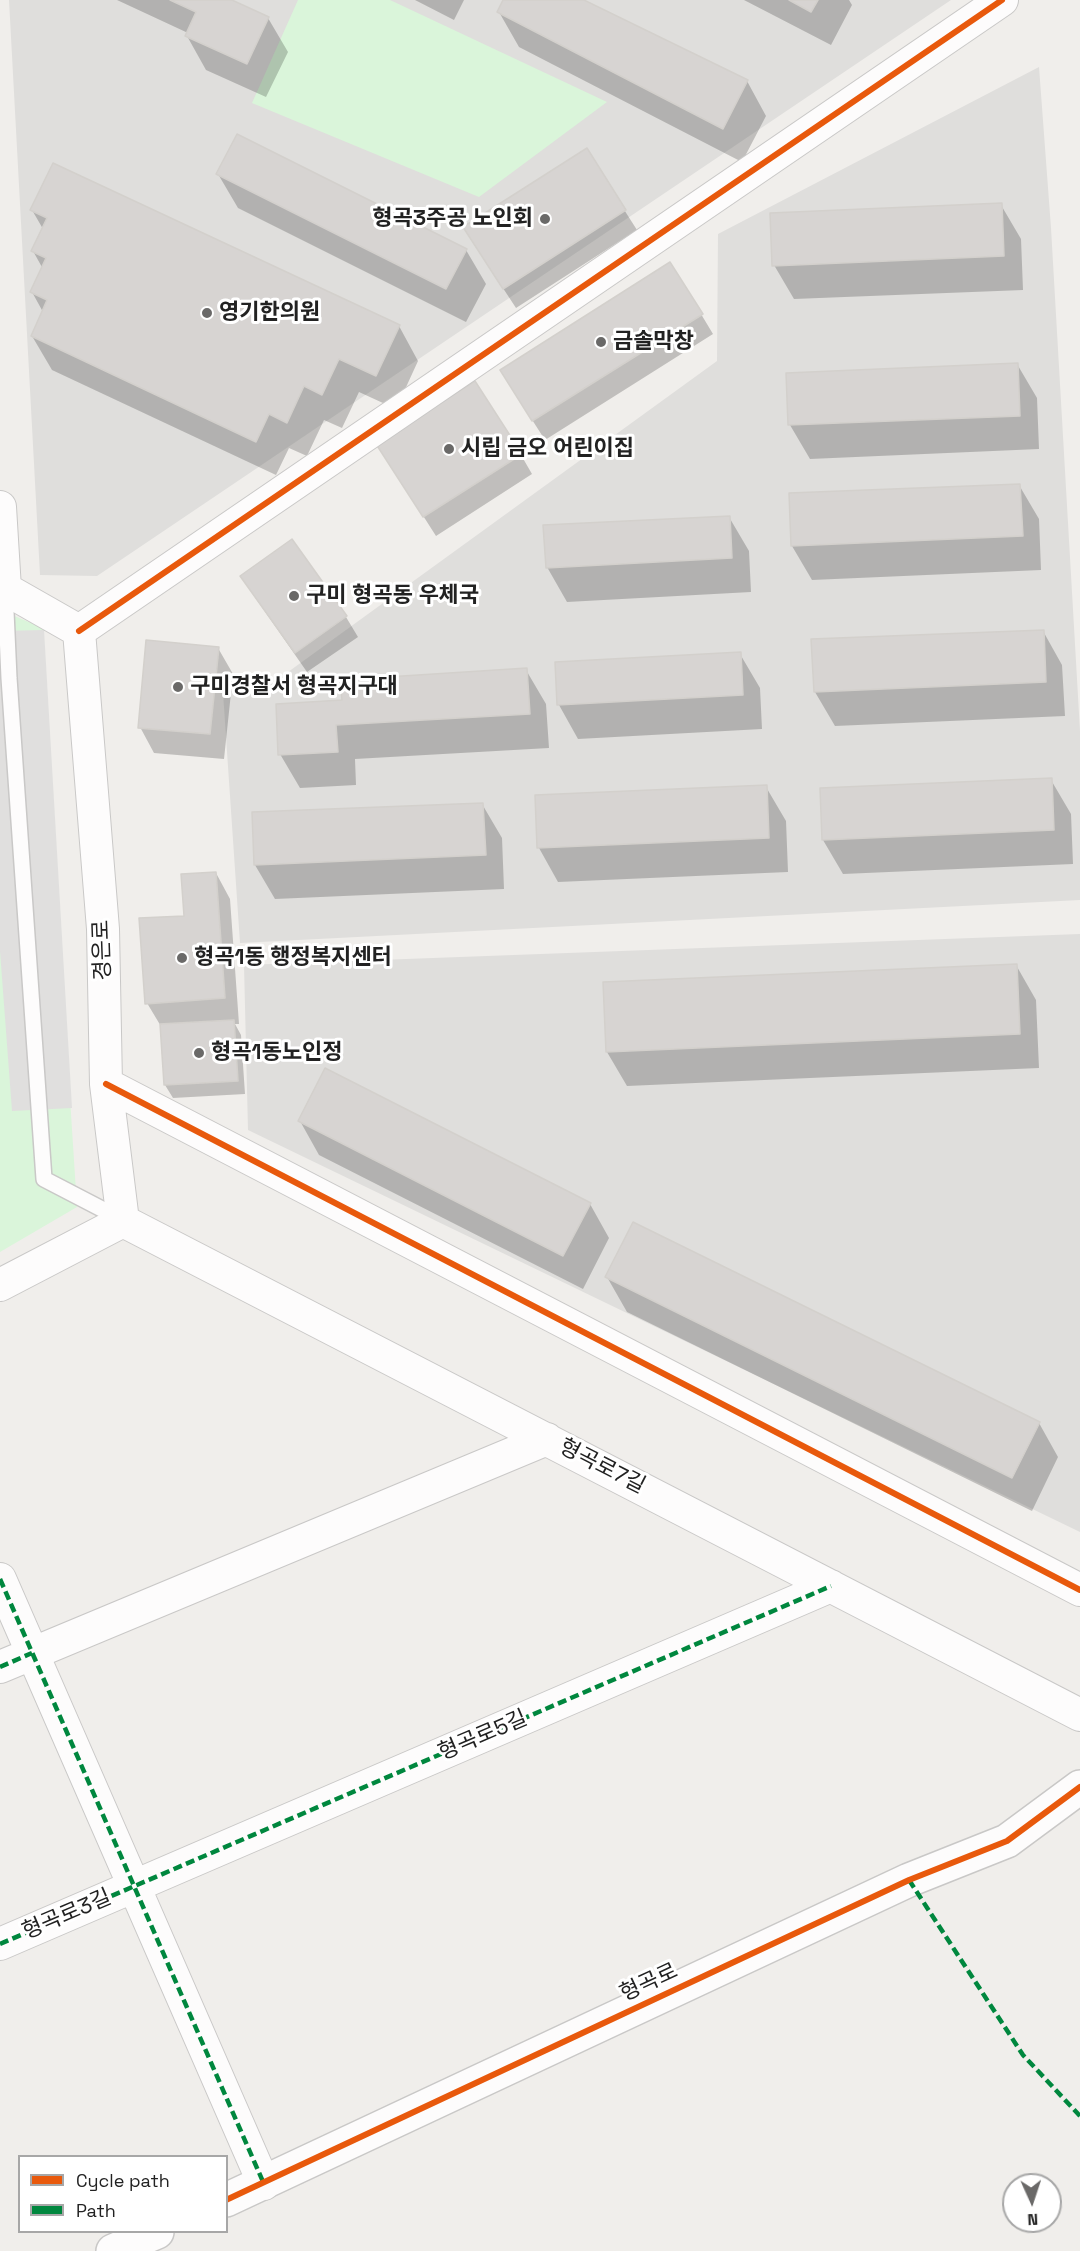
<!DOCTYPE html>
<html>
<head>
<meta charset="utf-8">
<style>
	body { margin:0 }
	#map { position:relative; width:1080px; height:2251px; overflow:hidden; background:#f0eeeb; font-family:"Space Grotesk",sans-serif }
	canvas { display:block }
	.legend { position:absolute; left:18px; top:2155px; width:210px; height:78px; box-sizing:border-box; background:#fff; border:2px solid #a7a7a7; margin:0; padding:8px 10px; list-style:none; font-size:18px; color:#222 }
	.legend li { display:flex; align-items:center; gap:12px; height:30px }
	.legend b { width:30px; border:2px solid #a7a7a7 }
	.north { position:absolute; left:1002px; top:2173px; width:60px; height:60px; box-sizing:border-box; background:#fff; border:2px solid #a7a7a7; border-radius:50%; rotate:177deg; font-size:16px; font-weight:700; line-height:24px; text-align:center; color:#222 }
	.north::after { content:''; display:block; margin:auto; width:21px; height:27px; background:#6a6968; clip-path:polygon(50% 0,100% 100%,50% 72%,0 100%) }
</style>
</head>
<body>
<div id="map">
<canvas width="1080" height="2251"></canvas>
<ul class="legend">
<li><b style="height:8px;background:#e8590c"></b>Cycle path</li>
<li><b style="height:8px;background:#00873e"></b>Path</li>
</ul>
<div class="north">N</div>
</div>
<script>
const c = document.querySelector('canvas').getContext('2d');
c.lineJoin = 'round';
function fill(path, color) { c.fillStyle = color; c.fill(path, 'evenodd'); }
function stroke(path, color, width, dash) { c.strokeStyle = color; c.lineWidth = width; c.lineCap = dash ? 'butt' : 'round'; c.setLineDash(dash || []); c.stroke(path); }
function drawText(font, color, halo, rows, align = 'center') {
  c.font = font + ' "Space Grotesk","Noto Sans KR",sans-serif'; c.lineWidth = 6; c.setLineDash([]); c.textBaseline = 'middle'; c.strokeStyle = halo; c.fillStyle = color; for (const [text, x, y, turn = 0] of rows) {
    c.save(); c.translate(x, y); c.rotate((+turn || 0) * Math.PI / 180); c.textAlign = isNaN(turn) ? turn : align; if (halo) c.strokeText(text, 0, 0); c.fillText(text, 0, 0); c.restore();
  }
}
fill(new Path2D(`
	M9 0H951L97 576 40 575Z
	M1039 67 1051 228 1080 731V900L240 943 223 693 277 680 717 361 718 234Z
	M1080 934V1532L248 1130 244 965Z`), '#dfdedc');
fill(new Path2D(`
	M298 0H390L607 102 479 197 252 103Z
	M0 610 48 630 40 632 77 1207 0 1252Z`), '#daf5da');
fill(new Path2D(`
	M44 630 72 1108 12 1111 0 951V631Z`), '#e0dfde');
fill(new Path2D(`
	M117 0H231L268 18 288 52 266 97 206 70 187 36 188 33Z
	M415 0H464L454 20Z
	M505 0H581L747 81 766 116 742 162 519 47 499 12Z
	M744 0H849L852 5 831 45Z
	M586 150 637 230 516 308 476 247Z
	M218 174 466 250 486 284 466 322 238 208Z
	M1001 205 1021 239 1023 290 794 299 774 265Z
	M32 210 399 326 418 361 396 409 359 392 342 428 324 420 307 456 289 448 276 475 52 370 32 336 43 312 32 292 43 269 33 251 43 229Z
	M701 314 713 334 545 440 513 390Z
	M1017 364 1037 398 1039 449 810 459 790 425 788 374Z
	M521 455 532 474 436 536 390 464Z
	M1019 485 1039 519 1041 570 812 580 792 546Z
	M729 517 749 551 751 592 567 602 547 567Z
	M292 541 346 617 358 637 307 672 254 596 242 577Z
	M1043 631 1062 665 1065 716 835 726 815 692Z
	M218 648 233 674 224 759 154 753 140 727Z
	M740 654 760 688 762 729 578 739 559 705Z
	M526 670 546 704 549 748 355 759 356 785 300 788 280 754 343 702Z
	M1051 780 1071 814 1073 864 843 874 823 840Z
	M766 787 786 821 788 872 558 882 539 848Z
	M482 804 502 838 504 889 275 899 255 865Z
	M216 873 230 899 239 1024H235L241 1035 245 1094 173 1098 165 1085 162 1028 147 1003 185 917Z
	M1016 965 1036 1000 1039 1068 627 1086 607 1052Z
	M300 1121 590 1204 609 1238 583 1289 319 1155Z
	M607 1277 1039 1423 1058 1457 1032 1511 627 1312Z`), '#0003');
const building = new Path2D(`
	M170 0H232L269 17 247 64 185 36 196 12Z
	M503 0H584L748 80 723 129 497 12Z
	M789 0H818L811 12Z
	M237 134 467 249 446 289 216 174Z
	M587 148 626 210 503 289 463 227Z
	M53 163 400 325 376 376 339 359 322 395 304 386 287 423 269 414 256 442 31 336 47 300 30 292 46 258 31 251 47 218 30 210Z
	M1002 203 1004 256 772 266 770 213Z
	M670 262 703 314 532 421 500 370Z
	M1018 363 1020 416 788 425 786 373Z
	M475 381 522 454 423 517 376 444Z
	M1020 484 1023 536 791 546 789 493Z
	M730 516 732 558 546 568 543 525Z
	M292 539 347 616 295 653 240 576Z
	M1044 630 1046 682 814 692 811 639Z
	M146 640 219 647 210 734 138 728Z
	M741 652 743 695 557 705 555 662Z
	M527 668 530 714 336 725 338 752 278 755 276 704 342 700 340 680Z
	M1052 778 1054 830 822 840 820 788Z
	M767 785 769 838 537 848 535 795Z
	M483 803 486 855 254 865 252 812Z
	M216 872 225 998 145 1004 139 918 184 916 181 874Z
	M1017 964 1020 1034 606 1052 603 982Z
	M234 1020 238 1081 164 1085 160 1024Z
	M325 1068 591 1203 563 1256 298 1121Z
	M633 1222 1040 1422 1012 1478 605 1277Z`);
fill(building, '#d7d4d2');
stroke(building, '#d3d0cc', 1.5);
const service = new Path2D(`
	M5 589 9 678 44 1179 123 1220`);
const minor = new Path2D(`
	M0 507 5 589
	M0 586 79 631 103 929 106 1084 123 1221
	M79 631 1002 0
	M106 1084 1080 1590
	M123 1221 1080 1715
	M0 1285 123 1221
	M0 1579 264 2184
	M0 1667 547 1439
	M0 1944 831 1586`);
const tertiary = new Path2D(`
	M226 2200 909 1880 1007 1841 1080 1787
	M113 2251 157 2232`);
stroke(service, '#c9c8c7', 18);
stroke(minor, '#c9c8c7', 34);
stroke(tertiary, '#c9c8c7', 36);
stroke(service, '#fdfcfc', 15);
stroke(minor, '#fdfcfc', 32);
stroke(tertiary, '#fdfcfc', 33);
stroke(new Path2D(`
	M0 1579 264 2184
	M0 1667 32 1653
	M909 1880 1023 2055 1080 2116
	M0 1944 831 1586`), '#00873e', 4.5, [9, 4.5]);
stroke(new Path2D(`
	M79 631 1002 0
	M106 1084 1080 1590
	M226 2200 909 1880 1007 1841 1080 1787`), '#e8590c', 6);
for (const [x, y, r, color] of [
	[545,219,6,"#6a6968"],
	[207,313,6,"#6a6968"],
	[601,342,6,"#6a6968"],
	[449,449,6,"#6a6968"],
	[294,596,6,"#6a6968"],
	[178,687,6,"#6a6968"],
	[182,958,6,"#6a6968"],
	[199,1053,6,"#6a6968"]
]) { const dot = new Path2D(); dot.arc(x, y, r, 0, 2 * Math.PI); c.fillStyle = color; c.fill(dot); stroke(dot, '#fff', 2); }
drawText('bold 22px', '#222', '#fff', [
	["형곡3주공 노인회",533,219,"right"],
	["영기한의원",219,313],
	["금솔막창",613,342],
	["시립 금오 어린이집",461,449],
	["구미 형곡동 우체국",306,596],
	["구미경찰서 형곡지구대",190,687],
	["형곡1동 행정복지센터",194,958],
	["형곡1동노인정",211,1053]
], 'left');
drawText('22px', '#222', '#fff', [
	["경은로",103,950,-92],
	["형곡로7길",602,1467,27],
	["형곡로5길",483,1736,-23],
	["형곡로3길",67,1915,-23],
	["형곡로",649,1983,-25]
]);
</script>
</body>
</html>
